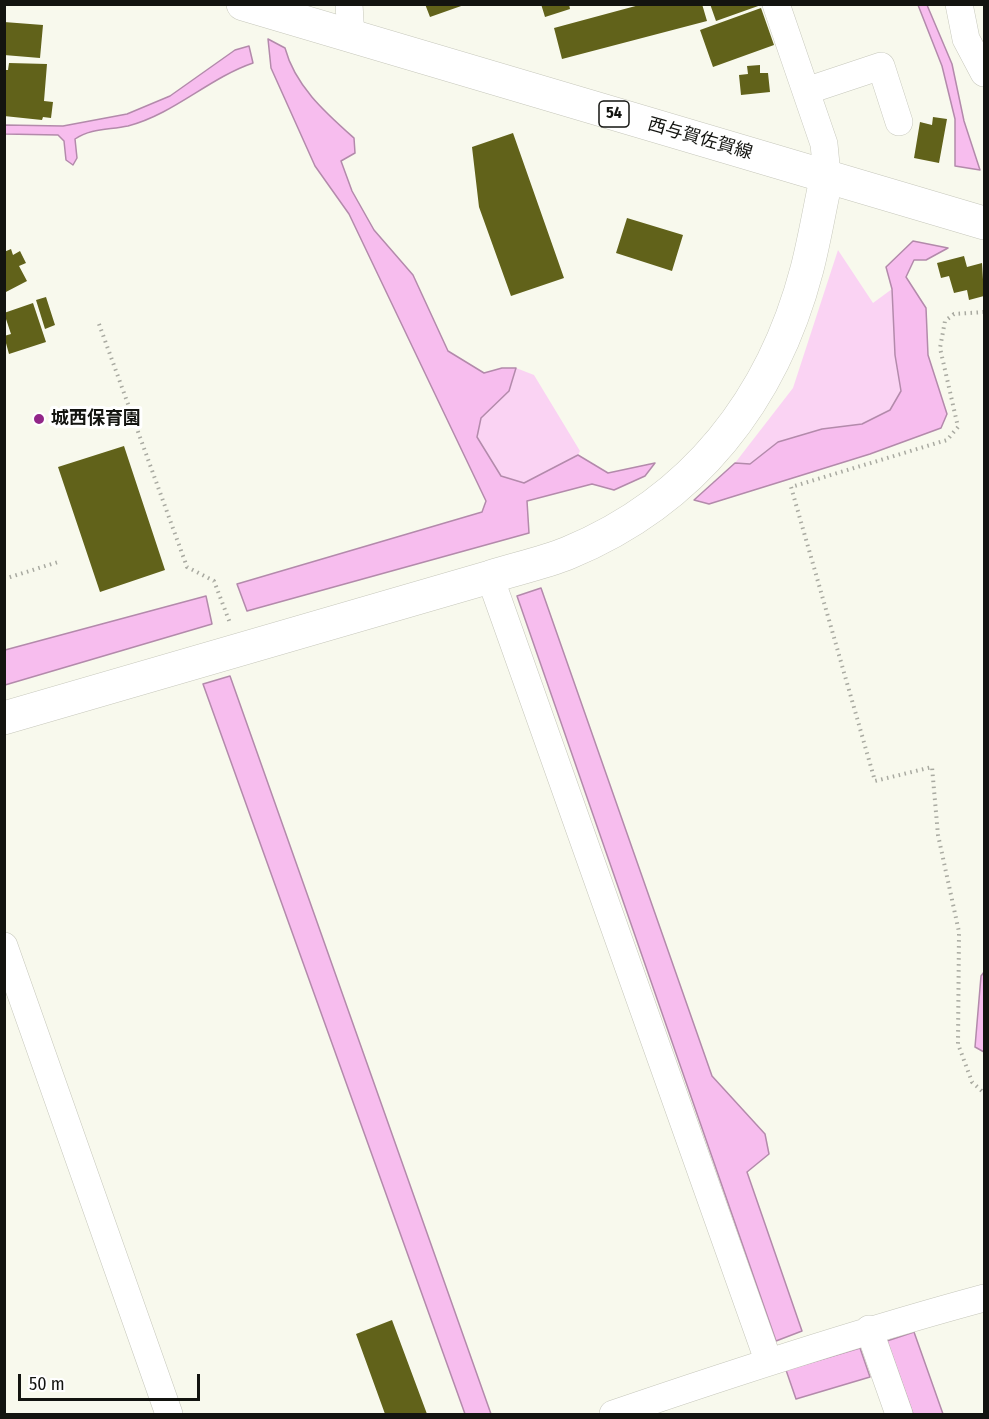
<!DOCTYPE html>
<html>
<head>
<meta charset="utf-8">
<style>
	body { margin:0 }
	#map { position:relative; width:989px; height:1419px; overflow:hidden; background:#f8f9ed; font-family:"Fira Sans Condensed",sans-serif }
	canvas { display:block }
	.frame { position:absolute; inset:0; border:6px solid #131410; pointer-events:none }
	.scale { position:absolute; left:18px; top:1374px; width:182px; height:27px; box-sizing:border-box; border:3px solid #131410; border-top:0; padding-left:8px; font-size:18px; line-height:21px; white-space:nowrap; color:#131410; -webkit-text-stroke:4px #fff; paint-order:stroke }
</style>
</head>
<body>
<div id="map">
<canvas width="989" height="1419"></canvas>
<div class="frame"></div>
<div class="scale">50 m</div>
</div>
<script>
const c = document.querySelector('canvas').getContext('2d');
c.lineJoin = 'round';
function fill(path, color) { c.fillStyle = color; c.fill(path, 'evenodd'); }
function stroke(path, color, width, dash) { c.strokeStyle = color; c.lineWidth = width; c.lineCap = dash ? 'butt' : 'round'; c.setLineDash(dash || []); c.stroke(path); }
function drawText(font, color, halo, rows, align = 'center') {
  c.font = font + ' "Fira Sans Condensed","Noto Sans JP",sans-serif'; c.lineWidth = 6; c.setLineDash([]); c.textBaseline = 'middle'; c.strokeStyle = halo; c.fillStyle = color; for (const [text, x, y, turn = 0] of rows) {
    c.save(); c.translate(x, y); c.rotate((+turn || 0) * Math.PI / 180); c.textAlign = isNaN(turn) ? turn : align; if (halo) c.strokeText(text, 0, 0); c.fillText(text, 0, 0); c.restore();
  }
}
fill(new Path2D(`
	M838 250 873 303 892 289 895 355 901 391 890 410 862 424 822 429 778 442 750 464 735 463 793 388Z
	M516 368 534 375 580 451 578 455 524 483 501 476 477 437 481 418 509 391Z`), '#fad3f3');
const water = new Path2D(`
	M918 5H927L952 64 964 121 980 170 955 166V119L942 66Z
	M268 39 285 48C295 86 326 113 354 138L355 153 341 161 352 191 374 230 413 275 448 351 484 373 502 368H516L509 391 481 418 477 437 501 476 524 483 578 455 608 473 655 463 645 476 614 490 592 484 527 501 529 533 247 611 237 584 482 512 486 501 349 214 315 166 271 68Z
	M249 46 253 63C209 78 174 114 128 126 109 130 91 128 75 139L77 158 73 165 66 160 64 141 58 135 5 134V125L63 126 127 114 170 96 235 50Z
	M913 241 948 248 926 260H914L906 277 926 308 928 355 947 414 941 428 870 454 709 504 694 500 735 463 750 464 778 442 822 429 862 424 890 410 901 391 895 355 892 289 886 267Z
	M541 588 712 1076 765 1134 769 1154 747 1172 802 1331 776 1341 517 596Z
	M206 596 212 624 5 685V650Z
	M230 676 491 1414H465L203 684Z
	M984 972V1052L975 1047 981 976Z
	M914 1332 943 1414H913L887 1341Z
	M860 1348 870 1377 796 1399 786 1370Z`);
fill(water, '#f7bdee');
stroke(water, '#b38aab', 1.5);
fill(new Path2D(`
	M425 4H464V5L430 17Z
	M541 4H569L570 9 545 17Z
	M643 4H702L707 21 562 59 554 28Z
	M710 4H761V5L716 21Z
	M761 8 774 45 713 67 700 30Z
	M4 22 43 25 40 58 4 55Z
	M9 63 47 64 44 101 53 102 51 118 43 117 42 120 4 116V70H8Z
	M760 65V73H768L770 92 741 95 739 75 748 74 747 66Z
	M933 117 947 119 939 163 914 158 920 122 932 125Z
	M513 133 564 278 511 296 479 207 472 147Z
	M627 218 683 235 672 271 616 253Z
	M11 249 13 255 20 251 26 263 19 266 27 281 4 293V252Z
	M964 256 967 267 982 263 984 296 969 300 967 290 954 293 949 276 941 278 937 263Z
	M46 297 55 325 45 329 36 300Z
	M33 303 46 342 9 354 4 336 11 334 4 313Z
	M124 446 165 570 100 592 58 467Z
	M392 1320 427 1414H385L356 1334Z`), '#61621a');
const street = new Path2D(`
	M349 4 351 37
	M776 4 824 144 827 175
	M959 4 966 39 984 73
	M806 91 881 66 899 122
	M490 577 768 1360
	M4 946 169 1414
	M869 1329 899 1414
	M613 1414C736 1372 858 1332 984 1298`);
const secondary = new Path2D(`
	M4 718 490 577C515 569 543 563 568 553 694 501 773 399 807 269 815 238 820 206 827 175`);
const primary = new Path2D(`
	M243 4 984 223`);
stroke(street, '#c6c7bb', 28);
stroke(secondary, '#c6c7bb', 34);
stroke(primary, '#c6c7bb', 34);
stroke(new Path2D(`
	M984 312 954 314 945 321 940 348 958 427 947 440 791 487 875 781 932 767 938 835 959 932 958 1044 972 1082 984 1093
	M99 324 187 567 214 581 230 623
	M4 579 58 562`), '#a9aaa1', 4, [1.5, 4.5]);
stroke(street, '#fff', 27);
stroke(secondary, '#fff', 33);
stroke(primary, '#fff', 33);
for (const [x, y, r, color] of [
	[39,419,6,"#922688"]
]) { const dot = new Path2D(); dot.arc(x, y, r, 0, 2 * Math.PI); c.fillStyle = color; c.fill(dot); stroke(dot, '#fff', 2); }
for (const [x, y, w] of [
	[614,114,30]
]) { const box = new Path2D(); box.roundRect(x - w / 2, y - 13, w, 26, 4.5); c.fillStyle = '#fff'; c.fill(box); stroke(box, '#131410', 1.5); }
drawText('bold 16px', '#131410', null, [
	["54",614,114]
]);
drawText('18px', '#131410', '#fff', [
	["西与賀佐賀線",700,139,16]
]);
drawText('bold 18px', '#131410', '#fff', [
	["城西保育園",51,419]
], 'left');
</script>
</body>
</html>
